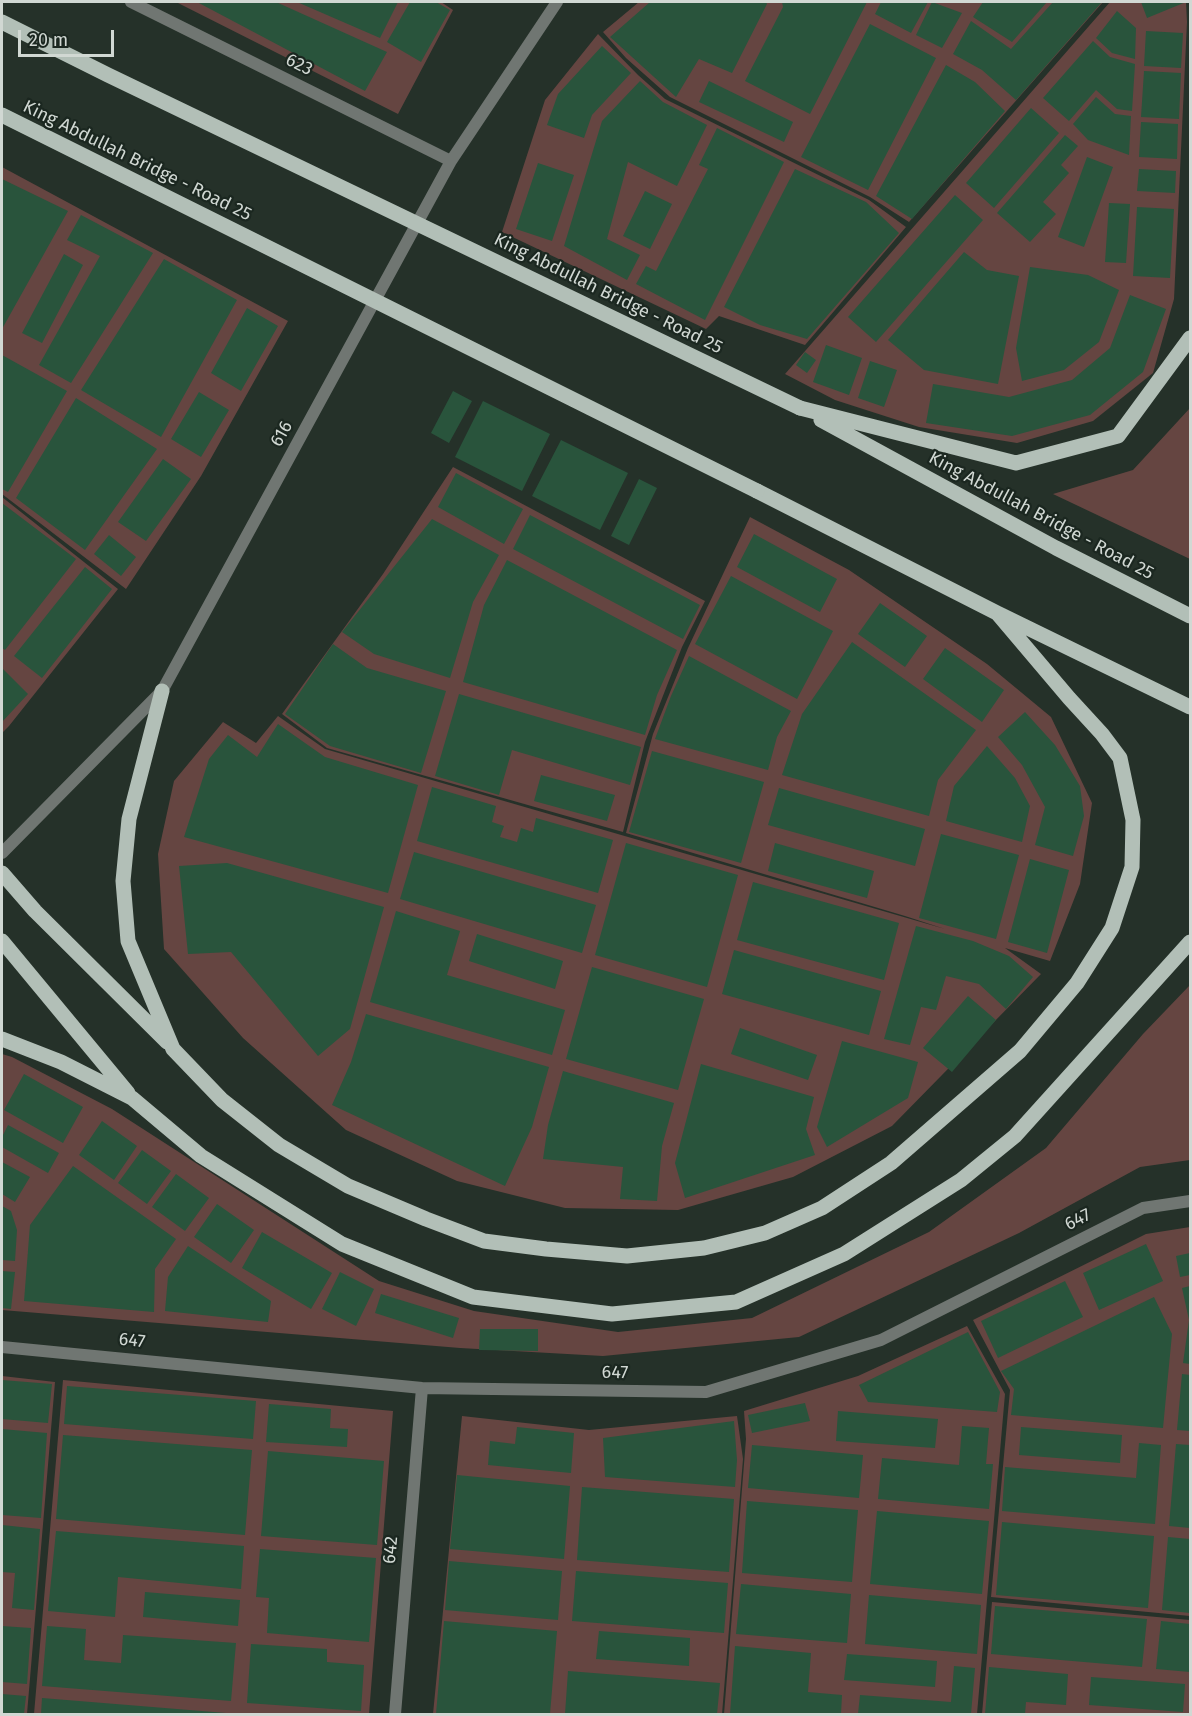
<!DOCTYPE html>
<html>
<head>
<meta charset="utf-8">
<style>
	body { margin:0 }
	#map { position:relative; width:1192px; height:1716px; overflow:hidden; background:#253129; font-family:"Fira Sans",sans-serif }
	canvas { display:block }
	.frame { position:absolute; inset:0; border:3px solid #d1d8d3; pointer-events:none }
	.scale { position:absolute; left:18px; top:30px; width:96px; height:27px; box-sizing:border-box; border:3px solid #d1d8d3; border-top:0; padding-left:8px; font-size:18px; line-height:21px; white-space:nowrap; color:#d1d8d3; -webkit-text-stroke:4px #1b2720; paint-order:stroke }
</style>
</head>
<body>
<div id="map">
<canvas width="1192" height="1716"></canvas>
<div class="frame"></div>
<div class="scale">20 m</div>
</div>
<script>
const c = document.querySelector('canvas').getContext('2d');
c.lineJoin = 'round';
function fill(path, color) { c.fillStyle = color; c.fill(path, 'evenodd'); }
function stroke(path, color, width, dash) { c.strokeStyle = color; c.lineWidth = width; c.lineCap = dash ? 'butt' : 'round'; c.setLineDash(dash || []); c.stroke(path); }
function drawText(font, color, halo, rows, align = 'center') {
  c.font = font + ' "Fira Sans",sans-serif'; c.lineWidth = 4.5; c.setLineDash([]); c.textBaseline = 'middle'; c.strokeStyle = halo; c.fillStyle = color; for (const [text, x, y, turn = 0] of rows) {
    c.save(); c.translate(x, y); c.rotate((+turn || 0) * Math.PI / 180); c.textAlign = isNaN(turn) ? turn : align; if (halo) c.strokeText(text, 0, 0); c.fillText(text, 0, 0); c.restore();
  }
}
fill(new Path2D(`
	M176 2H441L453 10 398 114Z
	M639 2H1103L909 222 870 197 670 97 626 58 603 32Z
	M1110 2H1186L1187 22 1174 299 1153 373 1093 421 1017 443 919 427 835 400 785 374Z
	M598 34 638 75 665 99 869 200 906 227 805 345 719 316 706 329 502 232 545 100Z
	M2 167 288 321 201 476 126 589 2 494Z
	M1190 408V559L1053 494 1133 470Z
	M453 467 705 601 682 647 645 742 623 832 327 748 282 714 383 574Z
	M2 497 118 589 9 726 2 733Z
	M750 517 849 570 987 664 1051 717 1092 803 1080 884 1050 961 1005 948 1041 974 892 1126 793 1177 678 1210 565 1208 457 1181 346 1130 243 1038 164 949 158 854 174 781 223 722 256 743 278 716 325 749 945 929 905 916 626 833 653 734 688 648Z
	M1190 985V1160L1140 1167 1019 1233 799 1337 603 1356 460 1348 2 1310V1054L12 1057 112 1109 379 1281 474 1311 618 1332 752 1318 929 1232 1046 1148 1143 1034Z
	M1190 1227V1616L991 1597 1010 1390 973 1320 1146 1234Z
	M967 1326 1005 1394 977 1714H724L746 1439 744 1411 858 1376Z
	M2 1376 55 1382 27 1714H2Z
	M63 1380 393 1411 369 1714H34Z
	M462 1416 589 1430 737 1416 743 1459 722 1714H433Z
	M992 1602 1190 1620V1714H982Z`), '#654541');
fill(new Path2D(`
	M197 2H276L387 52 365 91Z
	M297 2H398L380 38Z
	M410 2H436L450 10 421 62 387 42Z
	M650 2H766L767 4 732 73 699 59 676 97 610 37Z
	M782 2H867L810 114 745 81 783 7Z
	M881 2H928L911 33 875 14Z
	M932 2 962 13 942 48 916 35Z
	M983 2H1047L1012 42 973 17Z
	M1053 2H1102L1016 100 982 70 953 54 971 21 1011 49Z
	M1141 2H1186L1147 18Z
	M1117 11 1136 28 1135 59 1112 53 1096 38Z
	M870 24 936 58 868 190 801 157Z
	M1146 31 1183 33 1181 68 1144 66Z
	M1093 41 1110 57 1135 64 1132 111 1117 109 1096 90 1069 121 1043 98Z
	M602 46 631 73 592 115 584 138 547 125 558 94Z
	M946 65 975 82 1005 111 912 219 876 196Z
	M1144 71 1181 73 1179 119 1141 117Z
	M640 81 663 102 707 125 677 186 628 162 607 239 640 255 627 280 564 246 602 121Z
	M709 81 793 122 784 142 699 102Z
	M1096 97 1115 114 1131 116 1129 155 1088 140 1073 124Z
	M1031 108 1059 133 994 208 966 183Z
	M1141 122 1178 124 1177 159 1139 157Z
	M717 128 784 162 705 320 636 284 646 266 656 271 708 169 699 165Z
	M1065 135 1078 146 1061 165 1069 173 1043 202 1056 214 1030 242 997 213Z
	M1087 157 1113 167 1084 247 1058 237Z
	M538 163 574 175 552 241 516 229Z
	M795 169 866 202 899 233 807 339 760 325 724 307Z
	M1139 169 1176 171 1175 193 1137 191Z
	M2 179 68 211 2 329Z
	M645 191 672 204 650 249 623 236Z
	M955 195 983 220 876 342 848 317Z
	M1109 203 1130 204 1126 263 1105 262Z
	M1137 207 1174 209 1170 278 1133 276Z
	M81 215 153 253 71 383 39 365 100 256 67 240Z
	M964 252 987 270 1019 276 998 384 924 370 888 340Z
	M64 254 83 265 42 343 22 333Z
	M164 259 237 300 161 437 81 390Z
	M1030 267 1088 275 1119 290 1099 342 1064 370 1022 381 1016 348Z
	M1130 295 1166 309 1143 372 1090 415 1012 436 926 423 933 384 1009 397 1072 380 1110 348Z
	M247 308 278 326 241 391 211 373Z
	M826 345 862 358 849 395 813 382Z
	M805 352 816 360 807 373 796 365Z
	M2 355 67 391 8 492 2 489Z
	M870 361 897 370 884 407 858 398Z
	M453 391 472 401 449 443 431 433Z
	M199 392 229 410 201 457 171 439Z
	M76 398 157 449 85 550 16 498Z
	M483 401 550 434 522 491 455 457Z
	M561 440 628 473 600 530 532 496Z
	M163 459 191 479 146 541 118 522Z
	M456 473 523 509 504 544 438 507Z
	M639 479 657 488 629 545 611 536Z
	M2 503 76 559 5 650 2 648Z
	M530 515 700 605 683 639 513 549Z
	M432 519 499 555 473 602 450 678 374 654 342 632Z
	M754 534 837 579 820 612 737 567Z
	M109 535 136 557 121 576 94 554Z
	M507 560 677 650 657 695 645 735 463 682 484 605Z
	M85 567 112 589 42 678 14 656Z
	M731 576 833 631 797 699 695 644Z
	M880 603 927 636 905 667 858 634Z
	M852 642 976 730 938 780 929 816 782 775 802 714Z
	M333 644 367 668 446 691 421 773 330 746 285 714Z
	M945 648 1004 690 982 722 923 679Z
	M689 656 791 711 777 737 768 770 655 739 671 696Z
	M2 668 28 694 2 722Z
	M459 694 641 747 630 785 512 750 499 795 435 776Z
	M1025 712 1055 745 1080 786 1084 816 1073 856 1035 845 1045 807 1022 765 998 737Z
	M278 724 325 757 418 785 388 893 184 837 209 759 228 735 257 757Z
	M987 746 1015 778 1030 806 1022 842 946 821 954 786Z
	M652 751 764 782 741 863 629 832Z
	M541 775 615 795 607 821 534 801Z
	M432 787 496 806 492 822 504 826 500 837 517 842 521 828 533 832 536 818 613 840 598 893 417 841Z
	M779 788 925 829 915 866 768 825Z
	M941 834 1019 855 996 939 919 918Z
	M626 843 738 875 707 987 595 955Z
	M775 843 874 871 867 898 768 871Z
	M414 852 596 905 582 953 400 899Z
	M1030 859 1069 870 1047 953 1008 942Z
	M227 863 384 907 350 1029 318 1056 231 952 188 954 179 866Z
	M753 882 899 923 884 980 737 940Z
	M396 911 460 931 447 975 565 1010 552 1055 370 1002Z
	M916 926 973 941 1009 956 1033 977 1006 1009 979 984 946 976 936 1010 921 1007 910 1045 884 1039Z
	M477 934 563 961 555 989 469 961Z
	M734 950 881 991 869 1035 722 994Z
	M592 967 704 999 678 1090 566 1059Z
	M968 996 996 1020 952 1072 923 1048Z
	M366 1014 549 1067 532 1127 505 1186 332 1105 351 1062Z
	M740 1028 817 1055 808 1080 731 1054Z
	M842 1041 918 1062 908 1098 827 1147 817 1127Z
	M701 1064 814 1097 806 1129 815 1155 685 1198 675 1163Z
	M563 1071 674 1103 662 1146 657 1201 620 1199 623 1167 543 1159 548 1125Z
	M24 1074 83 1107 63 1143 4 1110Z
	M102 1121 137 1146 114 1180 79 1155Z
	M8 1125 59 1153 48 1173 2 1147V1137Z
	M142 1150 171 1171 147 1204 118 1183Z
	M2 1162 30 1177 15 1202 2 1194Z
	M73 1166 176 1239 155 1269 154 1312 24 1301 30 1225Z
	M176 1174 209 1198 185 1231 152 1207Z
	M217 1204 254 1230 231 1263 194 1237Z
	M2 1206 11 1211 17 1230 15 1261 2 1260Z
	M262 1232 332 1273 311 1309 242 1268Z
	M1146 1244 1163 1281 1099 1310 1083 1273Z
	M188 1246 271 1301 268 1322 165 1311 168 1277Z
	M1190 1253V1275L1180 1277 1176 1256Z
	M2 1271 15 1272 11 1309 2 1308Z
	M340 1272 374 1289 356 1326 322 1309Z
	M1065 1281 1083 1317 998 1358 981 1321Z
	M1190 1286V1364L1183 1363 1189 1320 1182 1288Z
	M381 1294 459 1318 453 1338 375 1313Z
	M1154 1297 1172 1334 1163 1428 1011 1415 1014 1389 1001 1371Z
	M480 1329H538V1351L479 1350Z
	M968 1332 1000 1392 997 1412 868 1402 859 1385Z
	M1182 1374 1190 1375V1431L1177 1430Z
	M2 1380 52 1384 48 1423 2 1419Z
	M67 1386 256 1401 253 1439 64 1424Z
	M805 1403 810 1421 752 1433 748 1415Z
	M269 1404 331 1409 330 1428 348 1429 347 1447 266 1442Z
	M838 1411 938 1419 935 1448 836 1441Z
	M734 1421 737 1460 735 1487 605 1477 603 1438Z
	M962 1426 989 1428 986 1464H993L989 1509 878 1499 882 1458 959 1465Z
	M517 1427 574 1433 571 1473 488 1465 490 1441 515 1444Z
	M1021 1427 1122 1435 1120 1463 1019 1455Z
	M2 1429 47 1433 41 1518 2 1515Z
	M63 1435 252 1450 245 1535 56 1519Z
	M1139 1443 1161 1445 1155 1524 1002 1511 1005 1467 1136 1478Z
	M1176 1444 1190 1445V1528L1169 1526Z
	M752 1445 863 1455 859 1498 748 1488Z
	M268 1451 384 1461 377 1545 261 1536Z
	M457 1475 570 1486 564 1559 450 1549Z
	M582 1487 734 1499 729 1572 577 1560Z
	M747 1501 858 1510 852 1582 742 1573Z
	M877 1511 989 1521 982 1594 870 1584Z
	M1002 1522 1154 1536 1148 1608 996 1595Z
	M2 1525 40 1529 34 1610 12 1608 15 1573 2 1572Z
	M56 1531 244 1546 241 1589 118 1577 115 1617 48 1611Z
	M1168 1537 1190 1539V1613L1162 1610Z
	M260 1549 376 1558 369 1642 267 1633 269 1598 256 1597Z
	M449 1561 562 1571 558 1620 445 1610Z
	M576 1571 728 1583 724 1633 572 1621Z
	M741 1584 851 1594 847 1643 736 1634Z
	M145 1592 240 1600 238 1626 143 1617Z
	M869 1595 981 1605 977 1654 865 1644Z
	M995 1606 1147 1619 1142 1667 991 1654Z
	M444 1621 557 1631 550 1714H436Z
	M1161 1621 1190 1624V1672L1156 1669Z
	M2 1626 31 1628 27 1684 2 1682Z
	M47 1626 86 1629 84 1660 121 1663 123 1635 236 1643 231 1701 42 1686Z
	M599 1631 690 1638 689 1666 596 1659Z
	M251 1644 327 1649V1662L364 1665 361 1711 247 1703Z
	M735 1646 811 1653 808 1692 842 1695 841 1714H730Z
	M847 1654 937 1661 935 1687 844 1680Z
	M954 1666 975 1668 971 1714H858L860 1695 951 1702Z
	M989 1667 1068 1674 1066 1705 1026 1702 1025 1714H985Z
	M568 1671 720 1683 717 1714H565Z
	M1091 1677 1185 1684 1183 1712 1089 1705Z
	M2 1694 26 1696 24 1714H2Z
	M42 1698 226 1713V1714H41Z`), '#29543c');
stroke(new Path2D(`
	M131 2 451 161
	M2 853 162 691 451 161 557 2
	M2 1347 422 1388 706 1392 881 1340 1143 1208 1190 1201
	M395 1714 422 1388`), '#707672', 12);
stroke(new Path2D(`
	M800 408 1016 463 1118 436 1190 338
	M821 420 1056 548 1190 616
	M757 491 997 613 1190 707
	M162 691 129 819 123 881 128 941 173 1049 222 1100 279 1145 348 1186 426 1219 484 1241 546 1249 627 1256 704 1248 765 1233 822 1208 891 1163 1020 1051 1077 983 1112 928 1132 867 1133 820 1120 758 1102 734 1069 698 997 613
	M2 873 35 911 167 1042
	M2 941 128 1093
	M2 1039 61 1062 132 1098 201 1156 342 1244 473 1297 612 1314 736 1302 844 1254 961 1180 1015 1136 1190 942`), '#b2bfb7', 15);
stroke(new Path2D(`
	M2 22 108 75 800 408
	M2 115 757 491`), '#b2bfb7', 15);
drawText('18px', '#d1d8d3', '#1b2720', [
	["623",299,65,26],
	["King Abdullah Bridge - Road 25",137,161,26],
	["King Abdullah Bridge - Road 25",608,294,26],
	["616",282,434,-61],
	["King Abdullah Bridge - Road 25",1041,516,28],
	["647",1078,1220,-27],
	["647",132,1341,6],
	["647",615,1373,1],
	["642",391,1550,-85]
]);
</script>
</body>
</html>
